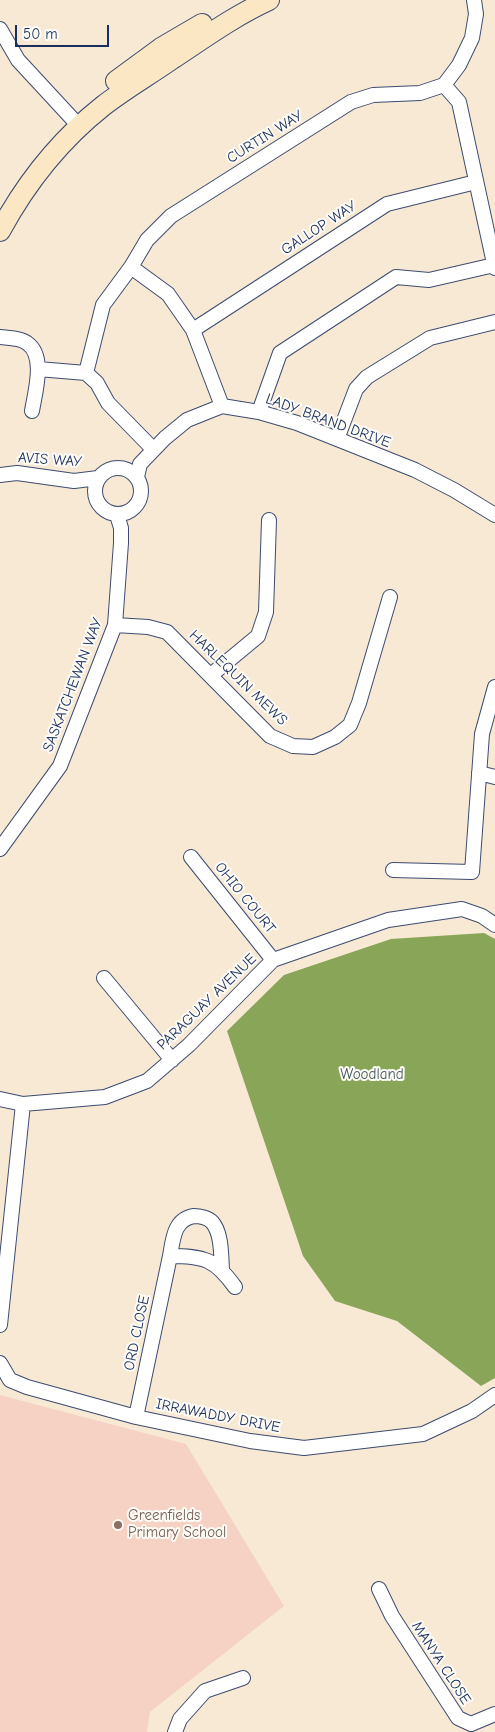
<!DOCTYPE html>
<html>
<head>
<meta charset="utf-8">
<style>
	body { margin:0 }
	#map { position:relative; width:495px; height:1732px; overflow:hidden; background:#f8e9d5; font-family:"Comic Neue",sans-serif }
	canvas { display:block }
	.scale { position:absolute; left:15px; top:25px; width:94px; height:22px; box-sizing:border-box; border:2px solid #1b2f5e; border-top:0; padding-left:6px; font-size:15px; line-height:18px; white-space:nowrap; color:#1b2f5e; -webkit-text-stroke:4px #fdfcf7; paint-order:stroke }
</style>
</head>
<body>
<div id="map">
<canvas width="495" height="1732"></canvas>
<div class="scale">50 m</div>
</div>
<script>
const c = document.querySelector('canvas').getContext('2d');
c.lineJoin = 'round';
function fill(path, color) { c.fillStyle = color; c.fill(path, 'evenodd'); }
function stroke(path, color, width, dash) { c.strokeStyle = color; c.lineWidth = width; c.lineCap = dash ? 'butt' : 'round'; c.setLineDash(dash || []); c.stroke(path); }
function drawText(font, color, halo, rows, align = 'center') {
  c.font = font + ' "Comic Neue",sans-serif'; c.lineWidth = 4; c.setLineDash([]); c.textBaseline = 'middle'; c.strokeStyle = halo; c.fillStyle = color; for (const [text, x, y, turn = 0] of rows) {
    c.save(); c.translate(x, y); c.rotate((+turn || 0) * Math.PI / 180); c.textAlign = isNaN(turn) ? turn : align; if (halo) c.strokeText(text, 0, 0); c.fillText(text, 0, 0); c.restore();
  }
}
fill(new Path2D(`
	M0 1395 186 1444 284 1606 150 1712 147 1732H0Z`), '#f5d2c3');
fill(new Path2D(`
	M484 933 495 939V1378L481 1386 397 1321 335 1301 303 1256 227 1031 284 975 391 939Z`), '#88a558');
const street = new Path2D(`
	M0 29 18 60 79 126
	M444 85 459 102 495 268
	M131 267 168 294 193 330 222 406
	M193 330 387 204 476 182
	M0 337C8 338 21 338 27 343 46 356 35 392 32 411
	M38 369 86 373
	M86 373 103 305 131 267 147 240 171 216 351 102 373 95 420 93 444 85 459 65 472 38 476 14 474 0
	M86 373 97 383 108 403 153 449
	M259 412 280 353 396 277 429 280 494 265
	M337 439 356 389 367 377 430 338 495 322
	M95 491a23 23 0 1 1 46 0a23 23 0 1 1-46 0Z
	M0 475 17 473 74 481 98 478
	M137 477 140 464 165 438 187 420 222 406 259 412 297 423 415 470 454 490 495 515
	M115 625 148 627 167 632 270 736 293 746 313 747 335 737 350 725 359 703 390 597
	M211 675 258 636 266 612 269 520
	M479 773 495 777
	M0 849 60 766 115 625 121 543V528L117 515
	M191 857 273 960
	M393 870 472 872 482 734 495 687
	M104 978 172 1060
	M0 1099 23 1104 105 1097 147 1081 189 1045 273 960 388 920 462 909 482 916 495 925
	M170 1256C173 1239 174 1219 194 1216 200 1216 208 1218 212 1222 222 1233 221 1256 222 1269
	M0 1325 23 1104
	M0 1363 10 1380 27 1387 136 1417 250 1441 304 1448 423 1434 472 1411 495 1395
	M136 1417 170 1256C204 1256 215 1259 235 1287
	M379 1589 392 1616 458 1718 471 1724 495 1714
	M175 1732 180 1719 205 1691 243 1678`);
const secondary = new Path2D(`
	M116 81 161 48 202 24
	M0 231C26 183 60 140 103 106 125 89 149 75 172 59 204 38 234 16 269 0`);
stroke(street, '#3c4b70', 16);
stroke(secondary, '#3c4b70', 22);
stroke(street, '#fff', 14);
stroke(secondary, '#fbe7c3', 20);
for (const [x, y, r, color] of [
	[118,1525,5,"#8d6e63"]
]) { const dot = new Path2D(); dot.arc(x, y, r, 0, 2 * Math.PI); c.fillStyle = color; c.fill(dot); stroke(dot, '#fdfcf7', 2); }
drawText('15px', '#1b2f5e', '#fdfcf7', [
	["CURTIN WAY",265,137,-32],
	["GALLOP WAY",319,228,-33],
	["LADY BRAND DRIVE",328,421,20],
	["AVIS WAY",50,460,4],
	["HARLEQUIN MEWS",238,678,44],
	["SASKATCHEWAN WAY",73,685,-69],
	["OHIO COURT",245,898,51],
	["PARAGUAY AVENUE",207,1002,-44],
	["ORD CLOSE",137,1333,-78],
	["IRRAWADDY DRIVE",218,1416,11],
	["MANYA CLOSE",441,1663,57]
]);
drawText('15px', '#465a5f', '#fdfcf7', [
	["Woodland",372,1075]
]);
drawText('15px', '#785e54', '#fdfcf7', [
	["Greenfields",128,1516],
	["Primary School",128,1533]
], 'left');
</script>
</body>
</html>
